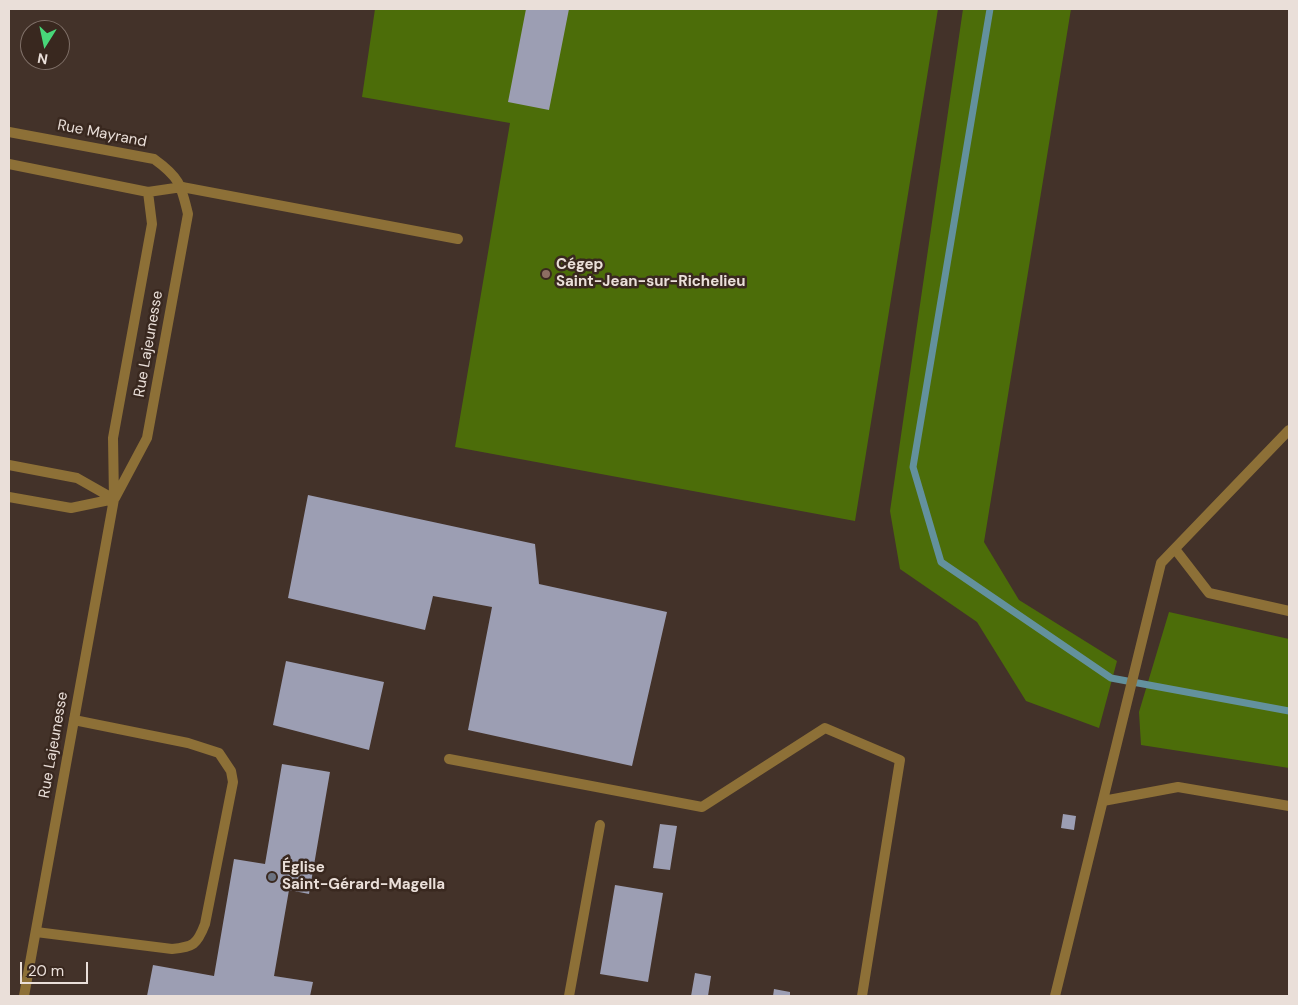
<!DOCTYPE html>
<html>
<head>
<meta charset="utf-8">
<style>
	body { margin:0 }
	#map { position:relative; width:1298px; height:1005px; overflow:hidden; background:#433229; font-family:"DM Sans",sans-serif }
	canvas { display:block }
	.frame { position:absolute; inset:0; border:10px solid #eadfd9; pointer-events:none }
	.north { position:absolute; left:20px; top:20px; width:50px; height:50px; box-sizing:border-box; background:#39281f; border:1px solid #807169; border-radius:50%; rotate:190deg; font-size:14px; font-weight:700; line-height:20px; text-align:center; color:#eadfd9 }
	.north::after { content:''; display:block; margin:auto; width:18px; height:22px; background:#48d779; clip-path:polygon(50% 0,100% 100%,50% 72%,0 100%) }
	.scale { position:absolute; left:20px; top:962px; width:68px; height:22px; box-sizing:border-box; border:2px solid #eadfd9; border-top:0; padding-left:6px; font-size:15px; line-height:18px; white-space:nowrap; color:#eadfd9; -webkit-text-stroke:4px #39281f; paint-order:stroke }
</style>
</head>
<body>
<div id="map">
<canvas width="1298" height="1005"></canvas>
<div class="frame"></div>
<div class="north">N</div>
<div class="scale">20 m</div>
</div>
<script>
const c = document.querySelector('canvas').getContext('2d');
c.lineJoin = 'round';
function fill(path, color) { c.fillStyle = color; c.fill(path, 'evenodd'); }
function stroke(path, color, width, dash) { c.strokeStyle = color; c.lineWidth = width; c.lineCap = dash ? 'butt' : 'round'; c.setLineDash(dash || []); c.stroke(path); }
function drawText(font, color, halo, rows, align = 'center') {
  c.font = font + ' "DM Sans",sans-serif'; c.lineWidth = 5; c.setLineDash([]); c.textBaseline = 'middle'; c.strokeStyle = halo; c.fillStyle = color; for (const [text, x, y, turn = 0] of rows) {
    c.save(); c.translate(x, y); c.rotate((+turn || 0) * Math.PI / 180); c.textAlign = isNaN(turn) ? turn : align; if (halo) c.strokeText(text, 0, 0); c.fillText(text, 0, 0); c.restore();
  }
}
fill(new Path2D(`
	M375 9H938L855 521 455 447 510 123 362 97Z
	M963 9H1071L984 542 1019 600 1117 661 1099 728 1026 701 977 622 900 569 890 511Z
	M1169 612 1289 639V768L1141 745 1139 712Z`), '#4c6d09');
stroke(new Path2D(`
	M990 9 913 467 941 562 1111 678 1289 711`), '#63919d', 7);
fill(new Path2D(`
	M526 9H569L549 110 508 102Z
	M308 495 535 544 539 584 667 612 632 766 468 730 492 607 433 596 425 630 288 598Z
	M286 661 384 682 369 750 273 725Z
	M282 764 330 772 309 894 289 890 274 976 313 982 310 996H147L153 965 214 976 234 859 265 864Z
	M1063 814 1076 816 1074 830 1061 828Z
	M660 824 677 826 670 870 653 868Z
	M615 885 663 893 648 982 600 974Z
	M695 973 711 976 708 996H691Z
	M774 989 790 992V996H773Z`), '#9c9eb3');
stroke(new Path2D(`
	M182 187 458 239
	M1175 549 1209 593 1289 611
	M449 759 702 807 825 728 900 760 862 996
	M1103 801 1178 787 1289 806
	M36 932 172 949C193 947 197 945 205 924L233 782 231 771 219 753 188 743 74 720
	M569 996 600 825
	M1055 996 1161 563 1289 430`), '#8d7037', 10);
stroke(new Path2D(`
	M9 132 154 159C179 177 181 184 188 214L147 438 115 498
	M9 164 148 192 182 187
	M9 465 77 478 114 499
	M9 497 71 508 114 499
	M24 996 114 499 113 438 152 224 148 192`), '#8d7037', 10);
for (const [x, y, r, color] of [
	[546,274,5,"#8d6e63"],
	[272,877,5,"#6b7280"]
]) { const dot = new Path2D(); dot.arc(x, y, r, 0, 2 * Math.PI); c.fillStyle = color; c.fill(dot); stroke(dot, '#39281f', 2); }
drawText('15px', '#eadfd9', '#39281f', [
	["Rue Mayrand",102,134,11],
	["Rue Lajeunesse",149,344,-80],
	["Rue Lajeunesse",54,745,-80]
]);
drawText('bold 15px', '#eadfd9', '#39281f', [
	["Cégep",556,265],
	["Saint-Jean-sur-Richelieu",556,282],
	["Église",282,868],
	["Saint-Gérard-Magella",282,885]
], 'left');
</script>
</body>
</html>
